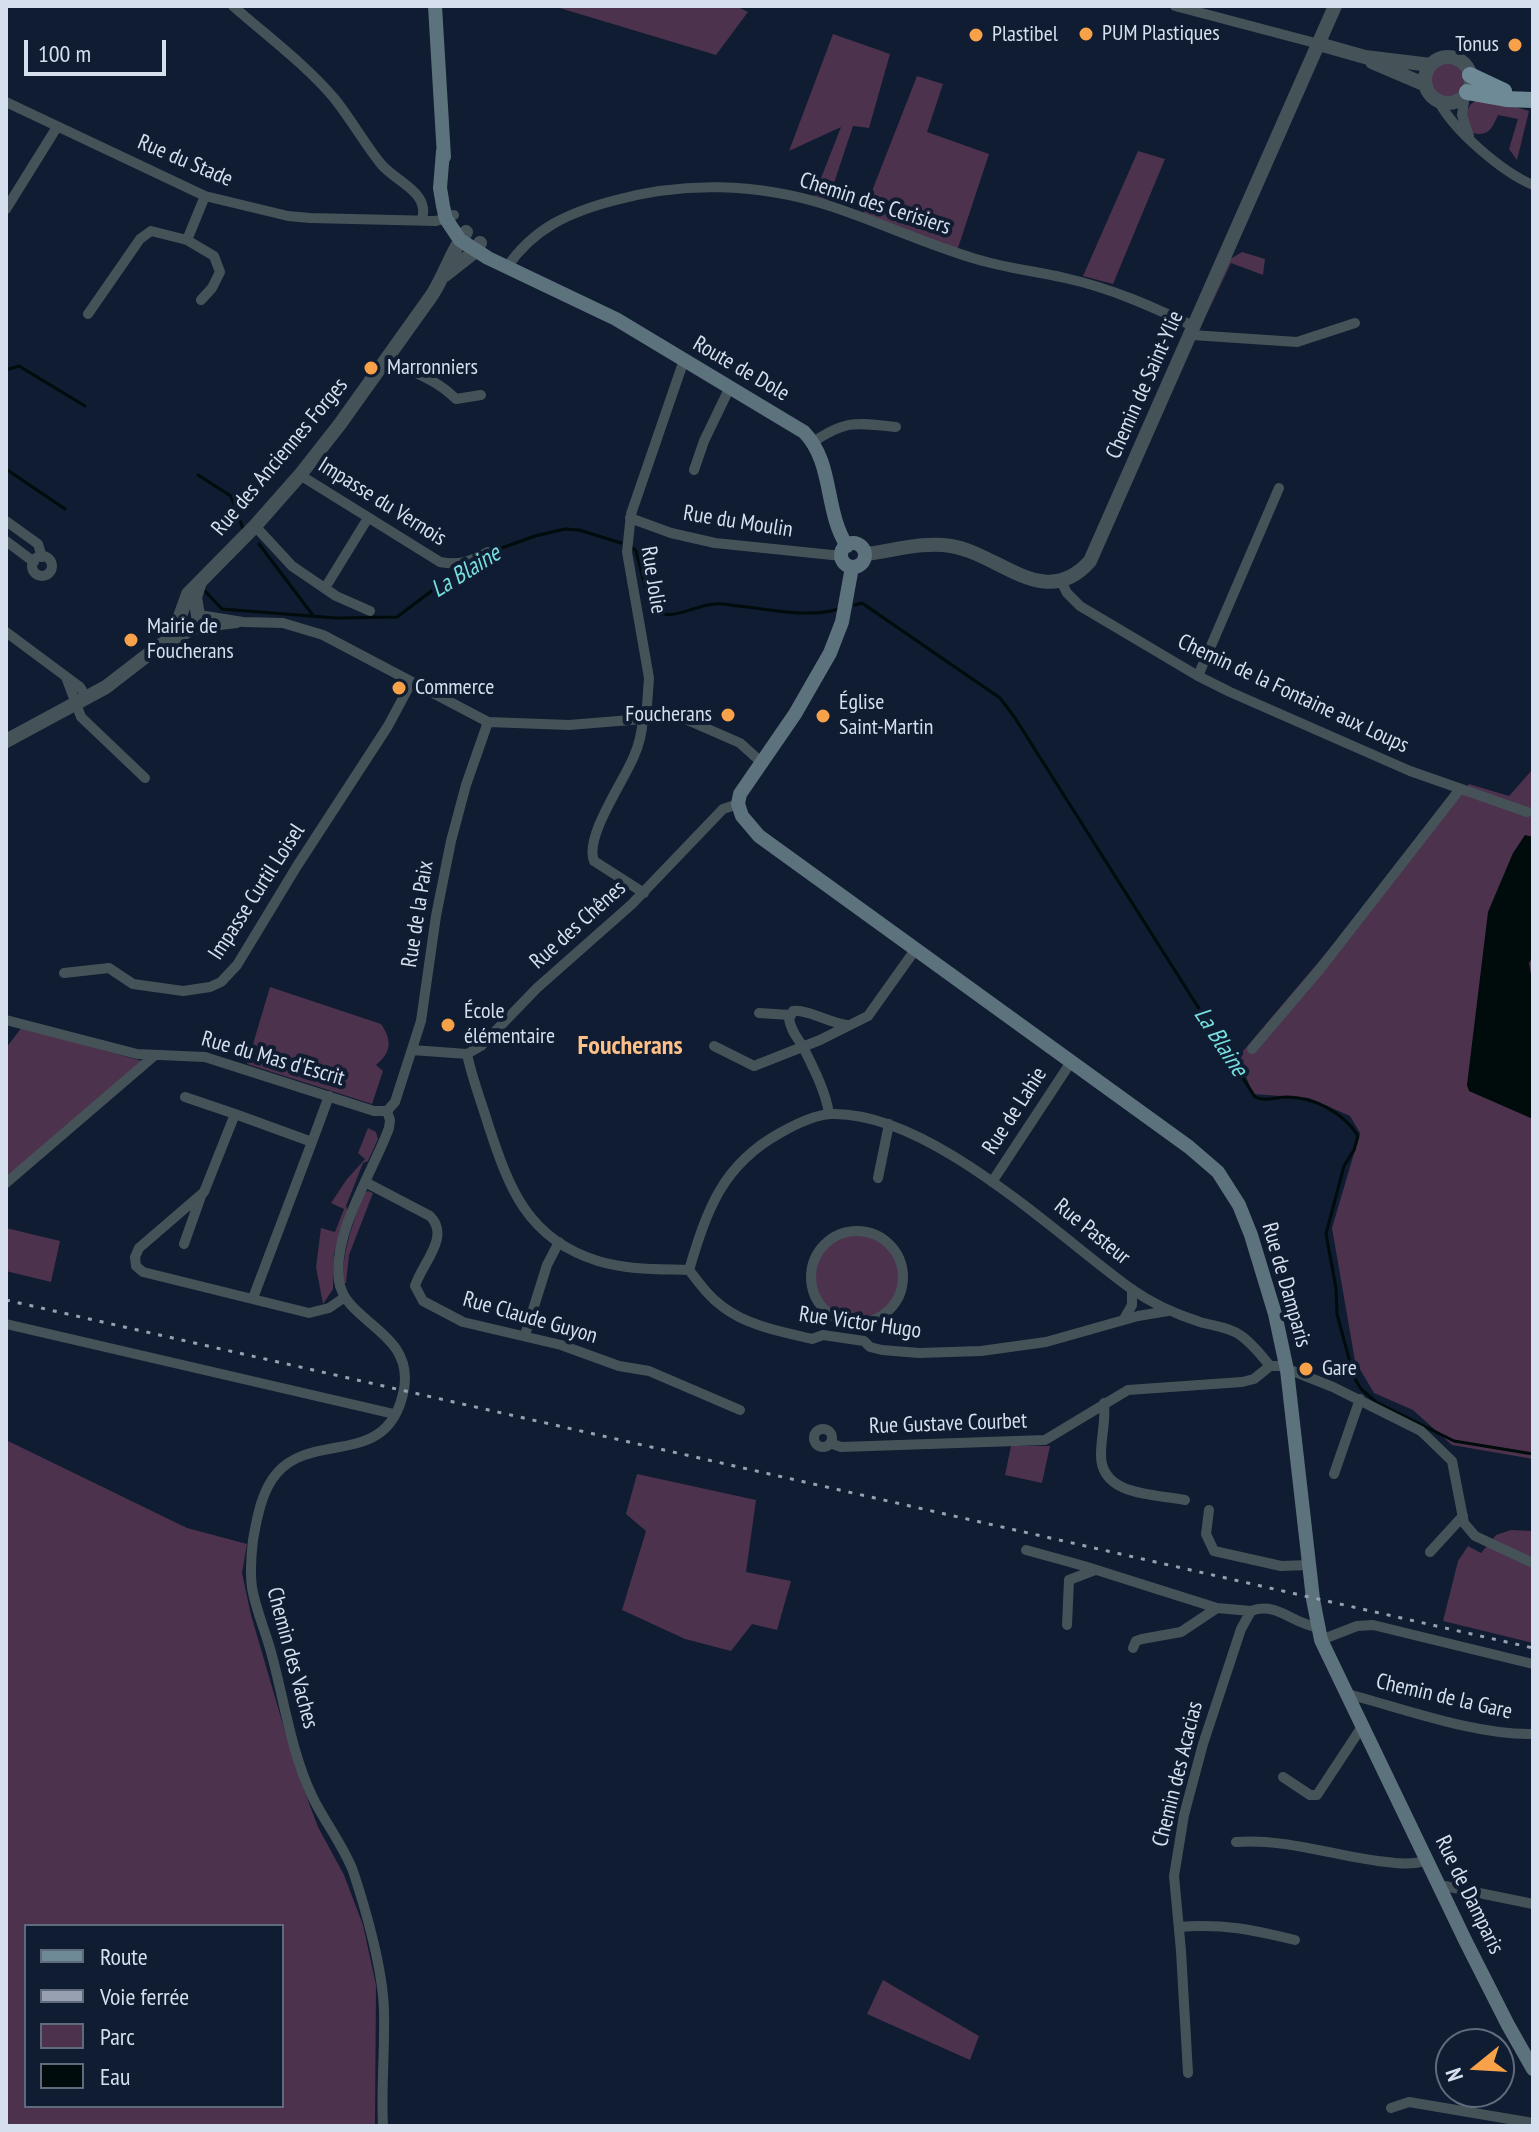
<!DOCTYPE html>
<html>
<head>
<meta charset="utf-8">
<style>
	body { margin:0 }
	#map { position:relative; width:1539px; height:2132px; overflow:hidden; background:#0f1c31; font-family:"PT Sans Narrow",sans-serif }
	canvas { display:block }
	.frame { position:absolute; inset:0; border:8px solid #d6dfee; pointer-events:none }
	.legend { position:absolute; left:24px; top:1924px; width:260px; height:184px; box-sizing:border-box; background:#0f1c31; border:2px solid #5f6a7d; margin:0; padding:10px 14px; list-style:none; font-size:24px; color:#d6dfee }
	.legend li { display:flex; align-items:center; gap:16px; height:40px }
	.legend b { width:40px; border:2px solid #5f6a7d }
	.north { position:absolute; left:1435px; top:2028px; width:80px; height:80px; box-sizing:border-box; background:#0f1c31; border:2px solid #5f6a7d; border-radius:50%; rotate:252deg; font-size:22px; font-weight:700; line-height:32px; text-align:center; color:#d6dfee }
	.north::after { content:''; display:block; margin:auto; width:28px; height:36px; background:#f7a149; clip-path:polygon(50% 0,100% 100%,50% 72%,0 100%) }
	.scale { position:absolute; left:24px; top:40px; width:142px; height:36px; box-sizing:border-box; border:4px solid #d6dfee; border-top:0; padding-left:10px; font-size:24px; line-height:28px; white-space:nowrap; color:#d6dfee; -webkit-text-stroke:6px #0f1c31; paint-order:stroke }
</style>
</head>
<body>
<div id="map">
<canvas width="1539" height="2132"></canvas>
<div class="frame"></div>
<ul class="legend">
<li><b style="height:10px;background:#6d8a96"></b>Route</li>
<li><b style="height:10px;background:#96a0b1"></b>Voie ferrée</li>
<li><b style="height:22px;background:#4c324d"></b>Parc</li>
<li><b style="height:22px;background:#000b0b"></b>Eau</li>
</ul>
<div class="north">N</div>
<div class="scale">100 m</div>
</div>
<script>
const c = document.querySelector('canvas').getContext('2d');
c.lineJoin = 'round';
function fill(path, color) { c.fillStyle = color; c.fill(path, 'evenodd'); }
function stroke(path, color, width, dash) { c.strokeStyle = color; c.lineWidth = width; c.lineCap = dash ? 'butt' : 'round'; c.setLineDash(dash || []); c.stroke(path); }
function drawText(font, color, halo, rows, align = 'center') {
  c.font = font + ' "PT Sans Narrow",sans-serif'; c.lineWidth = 8; c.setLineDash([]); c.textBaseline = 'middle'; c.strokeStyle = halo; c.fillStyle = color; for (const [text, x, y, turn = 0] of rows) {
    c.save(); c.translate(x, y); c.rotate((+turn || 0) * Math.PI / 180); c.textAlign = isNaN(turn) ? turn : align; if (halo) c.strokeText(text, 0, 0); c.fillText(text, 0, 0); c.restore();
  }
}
fill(new Path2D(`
	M553 6H736L748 12 716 55Z
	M833 34 890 54 869 128 853 126 828 201 814 196 841 127 789 151Z
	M1431 80a17 17 0 1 1 34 0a17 17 0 1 1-34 0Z
	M917 76 943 84 927 132 989 154 957 251 863 214Z
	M1476 100 1500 102 1529 111 1517 160 1509 149 1518 119 1498 115C1492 128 1489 137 1473 133L1466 114 1470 105Z
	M1138 151 1165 159 1113 284 1083 276Z
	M1242 252 1265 259 1263 275 1231 263 1206 316 1230 259Z
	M1533 769V1459L1452 1445 1413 1410 1374 1393 1355 1361 1332 1228 1360 1133 1350 1116 1309 1098 1253 1094 1238 1057 1469 784 1509 796Z
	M270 987 381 1024C392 1040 392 1052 376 1065L383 1071 372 1104 247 1064Z
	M22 1027 142 1061 6 1179V1048Z
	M368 1128 376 1132 378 1139 368 1161 363 1163 346 1206 348 1211 334 1253 333 1289 323 1304 316 1267 321 1228 335 1232 344 1209 331 1203 347 1179 365 1159 358 1153Z
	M368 1191 373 1193 349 1255 346 1283H343C342 1250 353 1224 364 1193Z
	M6 1228 60 1241 51 1282 6 1271Z
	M814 1277a43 43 0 1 1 86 0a43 43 0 1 1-86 0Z
	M6 1440 187 1528 247 1544 242 1573 251 1615 296 1769 318 1827 344 1875 363 1925 376 1985 375 2126H6ZM26 1926H282V2106H26Z
	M1011 1446H1050L1042 1483 1005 1475Z
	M637 1474 756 1500 746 1572 791 1581 777 1630 752 1624 731 1651 685 1639 622 1610 646 1531 626 1514Z
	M1511 1530 1533 1531V1643L1443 1621 1458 1561 1468 1546 1481 1553 1496 1535Z
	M883 1980 979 2036 970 2060 867 2014Z`), '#4c324d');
fill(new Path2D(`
	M1525 835 1533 837V956L1529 963 1533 986V1119L1469 1091 1467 1085 1488 912 1513 853Z`), '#000b0b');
stroke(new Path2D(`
	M6 370 19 366 85 406
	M6 469 65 509
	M198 475 231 496 243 529
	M259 544 312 614
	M632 547 636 551 650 606C668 626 692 605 715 604 723 603 731 606 740 606 772 610 809 618 839 609
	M204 590 222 609 336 618 397 617 450 577 476 568 499 549 535 536 565 529 579 530 621 543
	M855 605 862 603 1000 698 1015 718 1255 1097C1266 1102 1275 1097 1287 1097 1314 1097 1344 1113 1358 1136L1354 1150 1344 1166 1326 1234 1336 1288 1337 1314 1354 1377 1361 1389 1376 1402 1454 1441 1533 1454`), '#000b0b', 3);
stroke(new Path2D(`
	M233 6C267 36 305 64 334 98 351 119 364 143 381 164 396 182 430 192 422 219
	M1175 6 1319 44
	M1465 94 1462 115 1469 136
	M1438 100C1453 130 1502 172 1533 185
	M6 102 205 196 288 216 310 218 436 221 454 215
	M6 209 57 127
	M187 240 205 196
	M507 267C534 228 568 213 612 201 683 181 757 183 827 205 877 221 925 244 976 259 1005 268 1035 271 1065 278 1111 288 1153 307 1195 327
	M88 314 140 239 151 231 187 240 214 256 220 272 212 288 201 300
	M1192 335 1297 342 1355 323
	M387 359C412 372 436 379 456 399L481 395
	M813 442C848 419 856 423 896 427
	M694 470 704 441 730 387
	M300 475 440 562C460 566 471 561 488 552
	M630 518 671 533 715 543 842 556
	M6 521 38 544 42 557
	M255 526 292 566 336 596 370 611
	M6 541 34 562
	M32 566a10 10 0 1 1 20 0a10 10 0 1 1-20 0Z
	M1061 581 1067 593 1080 606 1198 676 1230 692 1410 771 1527 812
	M325 588 368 518
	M199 615 243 622 283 623 323 635 488 722 569 725 643 719H685L740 743 761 762
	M194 628 237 623
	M6 632 80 687 86 697
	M1198 676 1279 488
	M66 677 81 717 145 778
	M643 719C642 731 639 745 634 756 624 781 584 837 594 861L644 893
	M646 719 649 678 627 552 631 514 684 360
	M738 804 723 809 632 904 537 988 481 1046 467 1054C472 1078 481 1101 488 1124 509 1188 527 1239 598 1261 627 1270 659 1269 689 1270 699 1283 709 1297 723 1307 748 1326 783 1332 812 1339L823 1335 864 1341 870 1347 882 1350 919 1353 981 1351 1046 1342 1138 1316 1168 1311
	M64 973 109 968 133 984 183 991 210 987 221 982 237 965 297 866 388 726 411 683
	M759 1013 790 1015
	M6 1020 137 1054 205 1057 374 1111H387
	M714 1046 754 1066 820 1040 868 1016 915 950
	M1252 1049 1320 969 1460 789
	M412 1050 467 1054
	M185 1097 235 1114
	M387 1111 395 1102 421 1021 436 916 451 841 466 785 488 722
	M829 1114C826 1092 813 1067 803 1047 797 1037 791 1031 789 1019L793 1011C808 1009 829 1023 847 1025
	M312 1142 329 1096
	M878 1178 889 1124
	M365 1182 430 1216C451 1237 422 1263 415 1286L423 1301 463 1322 561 1345 619 1366 649 1371 740 1410
	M992 1182 1071 1062
	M6 1183 154 1056
	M811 1277a46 46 0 1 1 92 0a46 46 0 1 1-92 0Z
	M184 1244 201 1196
	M689 1270C707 1210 722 1165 780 1133 794 1125 814 1115 831 1114 929 1111 1054 1233 1130 1288 1151 1303 1175 1314 1200 1322 1213 1326 1229 1327 1240 1335 1252 1343 1261 1355 1270 1366
	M253 1298 312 1142 235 1114 204 1192 139 1248 135 1257 136 1266 143 1272 309 1313 329 1308 345 1297
	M1124 1319 1132 1305V1289
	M6 1324 394 1414
	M525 1335 547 1265 559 1242
	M1104 1403C1106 1420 1101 1437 1101 1454 1100 1496 1154 1494 1185 1500
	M814 1438a9 9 0 1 1 18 0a9 9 0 1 1-18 0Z
	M830 1443 841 1447 1045 1440 1128 1390 1242 1382 1254 1379 1270 1366H1280L1333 1387 1421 1431 1452 1461 1464 1523 1475 1536 1533 1563
	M1334 1474 1360 1399
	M1209 1510 1206 1534 1214 1551 1281 1566 1309 1565
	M1026 1550 1084 1566 1217 1608 1251 1611
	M1430 1552 1463 1516
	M1067 1625 1069 1580 1095 1570
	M1321 1640 1357 1626 1373 1625 1533 1664
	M1133 1648 1136 1641 1142 1639 1181 1632 1217 1608
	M1348 1694C1404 1709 1475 1735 1532 1734
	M1283 1777 1310 1795H1317L1363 1725
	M1236 1842C1281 1838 1333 1855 1378 1861 1394 1863 1411 1866 1427 1860
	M1440 1887 1445 1886 1533 1904
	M1179 1927C1222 1923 1254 1930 1295 1940
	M1188 2073 1181 1951 1174 1876 1184 1815 1203 1744 1241 1629 1251 1611C1277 1601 1294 1625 1318 1627
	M1391 2108 1409 2102 1533 2123
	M383 2126C381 2088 385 2050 384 2011 383 1970 366 1910 353 1871 343 1845 324 1821 312 1796 291 1752 284 1699 271 1652 265 1630 256 1610 252 1588 250 1572 251 1556 253 1540 257 1517 262 1490 277 1473 314 1430 389 1470 404 1389 414 1331 345 1323 339 1281 332 1233 373 1172 389 1128L390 1120 387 1111`), '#455359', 10);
stroke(new Path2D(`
	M1319 44 1365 57 1431 65
	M1425 80a23 23 0 1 1 46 0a23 23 0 1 1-46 0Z
	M1372 62 1426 85
	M445 275 473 253 480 243
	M865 554C893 551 923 541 951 546 1000 554 1045 612 1090 561L1335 6
	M199 585 195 597 199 622 194 628H186L179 619 188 594 255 526 300 475 340 424 432 295C445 275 451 252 466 232
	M6 741 106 687 159 646 191 629`), '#455359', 14);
stroke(new Path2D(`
	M435 6 444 157
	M443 151 440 188 443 206 446 219 460 240 488 258 616 319 804 432C834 463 824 510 847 546
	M841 555a12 12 0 1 1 24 0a12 12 0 1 1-24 0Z
	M852 567 842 622 830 653 795 714 740 794 738 804 742 816 759 836 1189 1147 1218 1172 1239 1205 1251 1235 1275 1314 1287 1370 1313 1599 1321 1640 1466 1942 1508 2025 1533 2069`), '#5c727c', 14);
stroke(new Path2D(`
	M1470 75 1504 91
	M1467 92 1506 99 1533 100`), '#6d8a96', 16);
stroke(new Path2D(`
	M6 1300 1533 1648`), '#96a0b1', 3, [4, 8]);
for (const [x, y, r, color] of [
	[1086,34,8,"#f7a149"],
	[976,35,8,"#f7a149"],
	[1515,45,8,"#f7a149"],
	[371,368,8,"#f7a149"],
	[131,640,8,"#f7a149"],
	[399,688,8,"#f7a149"],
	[728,715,8,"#f7a149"],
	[823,716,8,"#f7a149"],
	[448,1025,8,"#f7a149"],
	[1306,1369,8,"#f7a149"]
]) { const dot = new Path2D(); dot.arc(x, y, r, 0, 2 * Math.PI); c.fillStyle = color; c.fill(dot); stroke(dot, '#0f1c31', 3); }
drawText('22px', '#d6dfee', '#0f1c31', [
	["PUM Plastiques",1102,34],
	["Plastibel",992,35],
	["Tonus",1499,45,"right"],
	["Marronniers",387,368],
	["Mairie de",147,627],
	["Foucherans",147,652],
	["Commerce",415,688],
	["Église",839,703],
	["Saint-Martin",839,728],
	["Foucherans",712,715,"right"],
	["École",464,1012],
	["élémentaire",464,1037],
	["Gare",1322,1369]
], 'left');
drawText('22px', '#d6dfee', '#0f1c31', [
	["Rue du Stade",185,161,23],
	["Chemin des Cerisiers",875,204,18],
	["Route de Dole",741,369,30],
	["Chemin de Saint-Ylie",1145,385,-66],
	["Rue des Anciennes Forges",280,457,-50],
	["Impasse du Vernois",382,502,32],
	["Rue du Moulin",738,522,9],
	["Rue Jolie",653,580,81],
	["Chemin de la Fontaine aux Loups",1293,694,25],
	["Impasse Curtil Loisel",257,892,-57],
	["Rue de la Paix",418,914,-81],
	["Rue des Chênes",578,925,-42],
	["Rue du Mas d'Escrit",273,1059,16],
	["Rue de Lahie",1015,1111,-57],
	["Rue Pasteur",1092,1232,39],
	["Rue de Damparis",1286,1285,74],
	["Rue Claude Guyon",530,1318,16],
	["Rue Victor Hugo",860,1323,8],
	["Rue Gustave Courbet",948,1424,-2],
	["Chemin des Vaches",292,1658,75],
	["Chemin de la Gare",1444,1697,13],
	["Chemin des Acacias",1178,1774,-76],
	["Rue de Damparis",1469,1895,64]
]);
drawText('italic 24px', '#77dfdd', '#0f1c31', [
	["La Blaine",466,572,-32],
	["La Blaine",1220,1042,57]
]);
drawText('bold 26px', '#fdc089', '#0f1c31', [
	["Foucherans",630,1047]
]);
</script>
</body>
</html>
